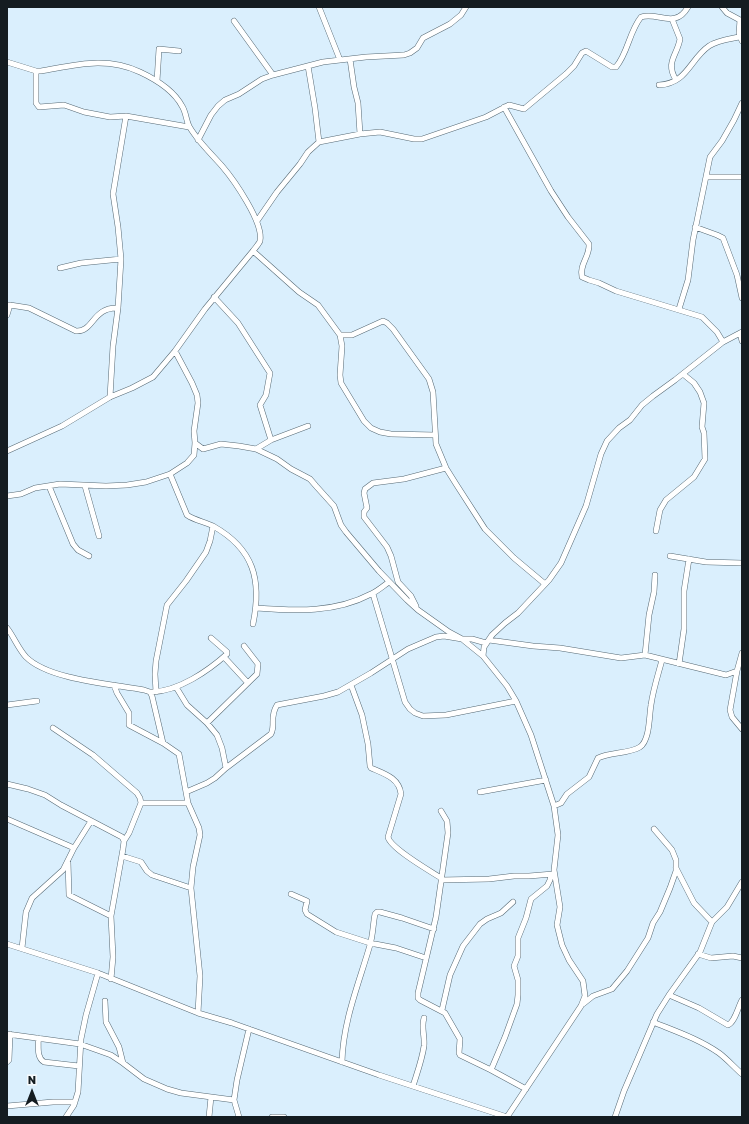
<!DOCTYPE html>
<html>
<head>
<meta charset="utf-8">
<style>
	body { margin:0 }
	#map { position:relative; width:749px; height:1124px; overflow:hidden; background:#daeffd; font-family:"Golos Text",sans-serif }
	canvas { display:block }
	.frame { position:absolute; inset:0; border:8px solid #141c21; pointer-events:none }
	.north { position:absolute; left:12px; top:1072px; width:40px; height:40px; -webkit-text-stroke:3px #f5f9fc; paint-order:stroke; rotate:0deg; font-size:11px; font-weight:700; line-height:16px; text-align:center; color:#141c21 }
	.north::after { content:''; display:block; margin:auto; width:14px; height:18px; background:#141c21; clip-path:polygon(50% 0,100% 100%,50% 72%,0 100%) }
</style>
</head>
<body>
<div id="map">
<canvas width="749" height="1124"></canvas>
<div class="frame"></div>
<div class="north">N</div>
</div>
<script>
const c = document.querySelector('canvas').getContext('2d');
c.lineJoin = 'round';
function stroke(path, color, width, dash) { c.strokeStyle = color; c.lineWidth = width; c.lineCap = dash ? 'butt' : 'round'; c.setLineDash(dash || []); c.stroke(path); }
const minor = new Path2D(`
	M319 7 340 60
	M722 7 727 13 740 20 739 33 742 41
	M672 19 680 39C677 56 665 62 676 80
	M234 21 273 75
	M350 59 354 87 358 103 360 134
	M7 62 36 71H41C76 65 106 56 140 72 155 79 174 91 182 106 186 112 186 120 189 126 191 130 195 135 198 139 205 148 214 157 222 166 234 180 264 223 260 241 259 244 255 248 253 251L205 309 175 351 153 377 132 388 110 397 62 426 7 451
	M308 66 315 108 319 142
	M36 71V103L39 107 64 105 84 112 110 117 126 116 189 127
	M157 81 159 49 179 51
	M659 85C687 84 690 59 709 46 718 40 730 39 739 37
	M504 107 551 191 568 217 589 244C590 257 579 264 582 277L589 280 599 283 616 291 702 317 717 332 723 342
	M198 140 211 115 218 106 225 100 239 94 262 79 273 75 323 62 366 57 404 55 410 53 417 48 423 38 450 24 461 15 466 7
	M706 177H742
	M257 221 277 192 300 164 308 152 319 142 360 134 380 132 414 139H422L486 117 509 105 524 109 566 74 574 66 582 53 586 51 612 67H616C628 53 629 32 641 17 657 11 675 30 688 7
	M695 227 717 235 723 238 737 275 742 298
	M253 251 299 292 318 305 340 335 342 346 340 375 341 383 364 421 371 428 380 432 391 434 435 435
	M60 268 81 263 121 259
	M214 297 238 323 270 373 266 395 260 405 271 440
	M10 305 29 308 76 331C94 332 92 307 118 308
	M679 309 688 280 693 240 710 157 722 141 734 120 742 103
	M7 315 10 305H8
	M740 333 742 341
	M340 335H352L383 321 387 323 393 329 429 379 433 392 436 444 446 468 456 484 485 529 514 558 545 584
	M110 397 113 346 118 308 121 259 118 227 113 194 126 116
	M195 443 203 449 221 444 239 446 256 449 277 459 291 469 310 479 316 486 334 506 341 525 346 532 379 571 407 600 418 610 449 632 462 639 483 656
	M256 449 271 440 308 426
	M170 474 187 515C194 520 205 522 213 526 254 549 262 580 253 624
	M49 486 73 544 78 550 89 556
	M85 486 99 536
	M7 496 21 494 35 488 60 484 106 486 127 485 146 482 170 474 187 463 194 455 195 443 194 431 198 403 197 395 192 383 175 351
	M656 531 660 510 666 500 694 477 705 459 704 433 702 427 704 403 700 392 694 383 683 374
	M670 556 706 562 742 563
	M373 594 405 702 410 709 415 713 423 716 446 715 516 701
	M416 606 411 596 398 582 391 556 387 547 364 517V512L367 508 364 493 365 489 373 483 404 479 446 468
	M256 608C296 611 335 613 371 594 378 591 383 586 389 582
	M7 628C14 637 18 648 26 657 49 680 112 684 144 690L150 692 152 696 163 743 179 754 188 803 199 828 200 835 193 867 191 888 200 976 198 1013
	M489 640 533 646 560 648 621 658 645 655 726 675 737 671 742 653
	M645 655 649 615 654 592 655 575
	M224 657 248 683
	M679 664 684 629V591L689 559
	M737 671 730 710 732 717 742 729
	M114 685 117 693 129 713V725L163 743
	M351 685 362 715 368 744 370 766 371 768C385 774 399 778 401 794L388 837C390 848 430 871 441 878
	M176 687 187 705 207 723 217 735 222 748 226 768
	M152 692C179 691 208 671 227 654V652L211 638
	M156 692 155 674 156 661 167 605 186 581 206 552 210 541 213 526
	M7 705 37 701
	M207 723 257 674 258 664 244 646
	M53 728 93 755 137 793 140 798 141 803 129 833 124 841
	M7 784 28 789 45 795 61 805 122 837 124 841 123 849 111 916 113 957 111 979
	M186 792 207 783 215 778 226 768 271 734C276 724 269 718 277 705L324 696 338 692 371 673 408 649 436 637 444 636 462 639H472L486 643
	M480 792 546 780
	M141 803H188
	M554 806 561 803 567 794 589 777 598 758C611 752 628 754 640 747 650 740 649 716 651 705 653 690 658 675 662 660
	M441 811 447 821 448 833 436 917 418 993V998L420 1000 445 1013 460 1039 459 1053 460 1055 491 1070 526 1089
	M7 819 74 848
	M122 856 141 862 147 871 152 875 191 888
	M68 862 69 895 111 916
	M676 868 694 903 712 922
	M441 880 489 879 514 876H529L553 874
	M291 894 307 901 305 910 307 914 336 932 370 943 396 948 426 958
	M7 944 98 973 198 1013 232 1023 379 1075 507 1117
	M22 948 26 912 32 898 63 870 74 848 91 821
	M698 954 711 958 733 956 742 958
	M669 995 699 1008 728 1025C735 1022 738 1007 742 1000
	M105 1001 106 1022 119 1047 123 1063
	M583 1004 593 996 612 989 627 971 648 938 653 923 660 912 670 888 676 871V860L672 850 654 829
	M442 1010 450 975 463 946 480 924 487 919 501 913 513 902
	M653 1022C675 1031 699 1039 719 1053 727 1059 734 1067 742 1074
	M7 1034 80 1044 111 1055 123 1063 144 1079 167 1089 181 1093 234 1100
	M38 1038C39 1046 36 1057 44 1062L79 1066
	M7 1062 9 1060 10 1034
	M342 1062C343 1021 359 983 370 945 373 935 373 924 375 914L377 912H380L402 918 434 929
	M491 1070 505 1037 517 1004 518 995V980L514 966 518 956V938L526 918 531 899 547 886 550 880 551 875
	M413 1086C417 1073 422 1060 424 1046 425 1036 421 1028 424 1018
	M7 1106 53 1102H75
	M66 1117 74 1105 78 1092 81 1039 86 1015 98 973
	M209 1117 211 1097
	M239 1117 234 1100 237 1080 249 1029
	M272 1117H284
	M507 1117 581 1006 585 996 583 981 569 960 562 945 557 925 560 907 554 870 558 835 554 806 531 735 516 701 507 686 483 656 484 647 492 635 505 623 518 613 549 580 561 563 586 506 601 454 607 441 619 428 630 420 642 405 653 396 675 380 723 342 742 332
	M615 1117 624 1091 657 1014 669 995 700 952 712 922 727 907 742 882`);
stroke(minor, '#566974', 6);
stroke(minor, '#fff', 5);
</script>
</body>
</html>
